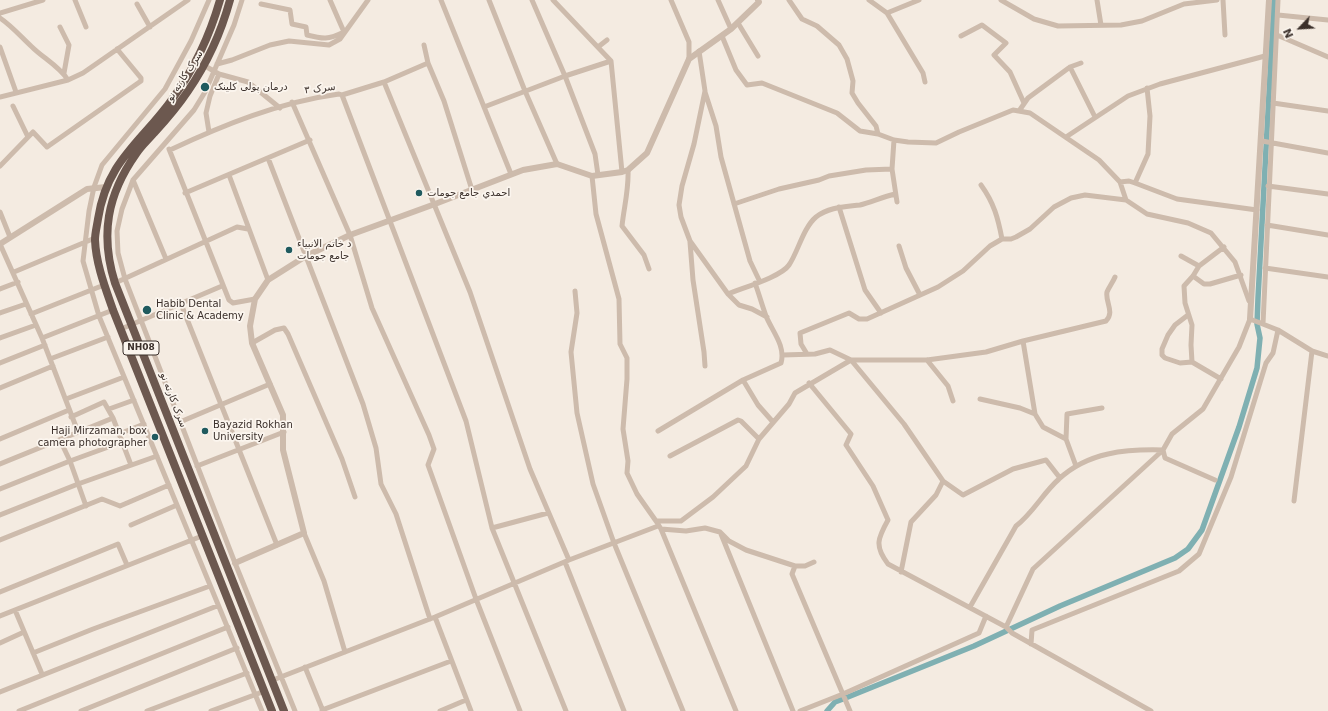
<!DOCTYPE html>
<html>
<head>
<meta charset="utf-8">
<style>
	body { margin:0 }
	#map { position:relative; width:1328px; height:711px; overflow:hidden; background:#f4ebe1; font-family:"DejaVu Sans",sans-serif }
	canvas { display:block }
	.north { position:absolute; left:1280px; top:8px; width:40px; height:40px; -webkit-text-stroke:3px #fbf5ee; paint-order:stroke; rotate:245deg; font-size:11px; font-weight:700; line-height:16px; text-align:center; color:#3b302b }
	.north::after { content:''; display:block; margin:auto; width:14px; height:18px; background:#3b302b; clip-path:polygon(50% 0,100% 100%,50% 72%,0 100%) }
</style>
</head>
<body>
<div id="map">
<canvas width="1328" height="711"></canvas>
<div class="north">N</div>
</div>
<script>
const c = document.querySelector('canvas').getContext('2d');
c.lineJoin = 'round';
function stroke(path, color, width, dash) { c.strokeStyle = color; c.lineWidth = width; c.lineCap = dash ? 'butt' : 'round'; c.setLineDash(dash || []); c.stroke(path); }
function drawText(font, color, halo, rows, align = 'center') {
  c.font = font + ' "DejaVu Sans","Noto Sans Arabic",sans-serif'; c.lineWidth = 3.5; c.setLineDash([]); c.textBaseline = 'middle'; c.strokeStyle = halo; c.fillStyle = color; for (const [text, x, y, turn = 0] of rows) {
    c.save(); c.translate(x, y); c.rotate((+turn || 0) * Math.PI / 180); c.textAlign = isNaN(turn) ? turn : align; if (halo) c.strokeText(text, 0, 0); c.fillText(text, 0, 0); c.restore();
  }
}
stroke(new Path2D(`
	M827 711 835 702 843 699 974 646 1060 606 1175 558 1188 549 1202 530 1239 427 1257 368 1260 338 1257 324 1258 298 1274 0`), '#7fb0b2', 5.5);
stroke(new Path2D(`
	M75 0 86 27
	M209 0 191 41 165 89 102 165 94 187 89 211 83 261 99 316 262 711
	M242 0 234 25 205 92 194 110 133 180 122 209 117 231 118 253 125 279 235 563 295 711
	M441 0 511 174
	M489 0 525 91 557 164
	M532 0 565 76 595 154 598 175
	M553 0 611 61 622 172
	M671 0 689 42V59
	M718 0 731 29
	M789 0 802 19 817 26 839 45 847 59 853 81 852 93 858 103 876 126 878 134
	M869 0 887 13 923 73 925 82
	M1001 0 1034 19 1058 26 1121 25 1142 21 1184 4 1217 0
	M1097 0 1101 25
	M1223 0 1225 35
	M137 4 150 27
	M261 4 290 10 292 24 306 27 307 35C323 39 328 40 344 32L330 0
	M0 13 43 0
	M887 13 919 0
	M1278 15 1328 20
	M0 18C12 26 21 37 32 47 43 58 59 66 68 80
	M738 23 758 56
	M60 27 69 45 64 73
	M1277 35 1328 57
	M722 36 736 70 747 85 762 83 837 113 860 131 878 134 894 140 908 142 936 143 959 132 1013 110 1030 113 1099 160 1120 182 1126 200 1147 214 1188 223 1211 233 1235 262 1249 301
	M961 36 982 25 1006 43 994 55 1010 72 1024 103
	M424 45 428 63 444 101 472 190
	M0 47 16 92
	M598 47 607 40
	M699 51 705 91 694 144 682 186 679 205 681 217 690 241 728 294 739 305 752 309 767 317
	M217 64 232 60 270 45 289 41 329 45 340 39 368 0
	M205 66 219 74 248 82 280 108
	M1070 67 1095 117
	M384 82 470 292 530 469 569 560
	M705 92 716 126 721 157 750 261 760 282
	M342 95 466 421 492 528 566 711
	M0 97 68 80 83 73 188 0
	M292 102 350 235 372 308 429 435 434 449 428 465 476 599 520 711
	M1273 103 1328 111
	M13 106 28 137
	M484 107 565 76 611 61
	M1019 111 1028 98 1070 67 1081 63
	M209 132 206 113 210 96 219 74
	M1066 137 1128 96 1160 84 1265 56
	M894 140 892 169 897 202
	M1262 141 1328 153
	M169 149 229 300 233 303 255 299
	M170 150C223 125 280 102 339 94L342 95 384 82 428 63
	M268 158 363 404 376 448 381 484 396 514 430 619
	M0 166 33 132 47 147 141 81V78L117 49
	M628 170C629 189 624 207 622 226L644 255 649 269
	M229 175 268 280
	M592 176 596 214 619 299 620 344 627 358V379L623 429 628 461 627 473 637 494 656 521
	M133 180 166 259
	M1120 182 1129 181 1135 183 1177 199 1257 210
	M1135 183 1148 154 1150 116 1147 88
	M981 185C994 203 998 218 1002 239
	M1268 186 1328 194
	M185 193 310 140
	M734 204 779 189 819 180 829 176 866 170 892 169
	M839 207 865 290 881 313
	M0 212 10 237
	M1267 225 1328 235
	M690 242 693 280 704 352 705 366
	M0 244 42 338 78 432
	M899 246 906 268 920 295
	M1181 256 1199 266
	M1265 268 1328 277
	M14 272 95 238
	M1193 276 1204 284H1210L1241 275
	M115 283 237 227 248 229
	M0 289 18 282
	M575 291 577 313 571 352 577 413 593 484 614 543 683 711
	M728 294C742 288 781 277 789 265 798 252 803 228 816 217 829 207 844 207 860 205 871 202 883 197 895 194
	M181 304 277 545
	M0 313 26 304
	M31 314 104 285
	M1188 315 1175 325 1168 335 1162 349V355L1165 358 1180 363 1192 362 1221 379
	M1263 324 1278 0
	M121 329 222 286
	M0 338 36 325
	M42 338 113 310
	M1023 341 1035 414
	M252 343 275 330 284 328 288 334 342 459 355 497
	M807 354 801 344 800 333 849 313 859 319H867L938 287 963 271 990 246 1002 239H1011L1016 237 1030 229 1054 207 1071 198 1085 195 1126 200
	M783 355 815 354 830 350 851 360H927L986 352 1023 341 1106 321C1115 312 1105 302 1107 292 1109 287 1113 282 1115 277
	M50 359 108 337
	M927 360 948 386 953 401
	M1192 362 1191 345 1192 325 1185 303 1184 286 1193 276 1199 266 1224 247
	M0 363 45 345
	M743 380 758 405 773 422
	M809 383 851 434 846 445 873 486 888 520C878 538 874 546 888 564L1006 627 1012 633 1151 711
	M0 388 53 366
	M66 399 124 377
	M980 399 1020 408 1035 414 1043 427 1066 439
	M109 409 134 400
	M71 417 104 402 113 418 131 465
	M180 422 270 384
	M658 431 743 380 781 363C786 346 772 331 766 316 762 305 759 294 755 283
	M119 434 144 424
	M0 439 69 410
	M60 440 70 461 86 506
	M670 456 738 420 741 421 759 439
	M0 464 113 418
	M197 466 284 432
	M1076 466 1066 439 1067 414 1102 408
	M0 489 70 461 122 442
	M1294 501 1312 351
	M0 515 78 484 157 456
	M131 525 177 505
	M492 528 548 513
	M661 529 736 711
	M304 533 324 581 345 652
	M721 534 793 711
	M0 540 102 499 120 506 169 485
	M565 562 624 711
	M814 562 805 566H795L746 550 729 541 720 532 705 528 686 531 661 529 656 521H681L713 497 746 466 759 439 789 404 795 393 851 360 904 424 943 481 963 495 1013 469 1046 460 1060 478
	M795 566 792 574 850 711
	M901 572 911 522 936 495 943 481
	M0 592 118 544 127 565
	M970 607 1016 526C1033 513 1043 493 1059 479 1088 452 1126 449 1163 450L1165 458 1215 480
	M15 610 42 674
	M0 616 202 536
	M435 617 471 711
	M1006 627 1033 569 1163 450 1172 434 1203 409 1239 347 1250 319 1278 330 1312 351 1328 356
	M0 643 24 632
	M1031 644 1032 630 1179 571 1199 554 1231 477 1266 363 1273 353 1278 330
	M33 653 93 629 210 586
	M305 667 323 711
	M273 680 435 617 569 560 658 526
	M0 692 217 606
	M322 710 451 661
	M19 711 228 627
	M81 711 237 648
	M147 711 247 673
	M211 711 265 691
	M440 711 466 700
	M800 711 843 694 979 633 986 616`), '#cdbbac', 5);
stroke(new Path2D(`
	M0 244 87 189 106 187
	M1250 319 1269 0
	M235 563 304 533 283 450V415L252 343 250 326 255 299 268 280 306 256 350 235 435 204 523 170 557 164 592 176 622 172 628 170 647 153 689 59 731 29 759 2 758 0`), '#cdbbac', 6);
stroke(new Path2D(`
	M220 0C210 35 194 69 173 98 142 142 107 160 98 219 97 226 95 233 95 240 96 264 105 287 113 310L272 711
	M230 0C221 33 208 62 188 91 178 106 166 120 154 133 148 140 141 146 136 154 107 195 100 235 115 283L284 711`), '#6c584f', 8);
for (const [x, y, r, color] of [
	[205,87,5,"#1f5a5e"],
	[419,193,4,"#1f5a5e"],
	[289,250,4,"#1f5a5e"],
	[147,310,5,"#1f5a5e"],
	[205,431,4,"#1f5a5e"],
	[155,437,4,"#1f5a5e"]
]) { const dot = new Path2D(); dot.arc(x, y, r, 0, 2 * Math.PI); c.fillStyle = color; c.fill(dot); stroke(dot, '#fbf5ee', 1.5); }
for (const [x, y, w] of [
	[141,348,36]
]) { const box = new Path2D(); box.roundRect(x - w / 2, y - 7, w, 14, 3); c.fillStyle = '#fbf5ee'; c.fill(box); stroke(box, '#3b302b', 1); }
drawText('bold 9px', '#3b302b', null, [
	["NH08",141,348]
]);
drawText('10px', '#3b302b', '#fbf5ee', [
	["سرک کارته نو",185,76,-57],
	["سرک ۳",320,89,-7],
	["سرک کارته نو",173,400,69]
]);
drawText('10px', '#3b302b', '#fbf5ee', [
	["درمان پولی کلینک",214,87],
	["احمدي جامع جومات",427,193],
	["د خاتم الانبیاء",297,244],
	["جامع جومات",297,256],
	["Habib Dental",156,304],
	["Clinic & Academy",156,316],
	["Bayazid Rokhan",213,425],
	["University",213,437],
	["Haji Mirzaman, box",147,431,"right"],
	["camera photographer",147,443,"right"]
], 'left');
</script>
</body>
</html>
